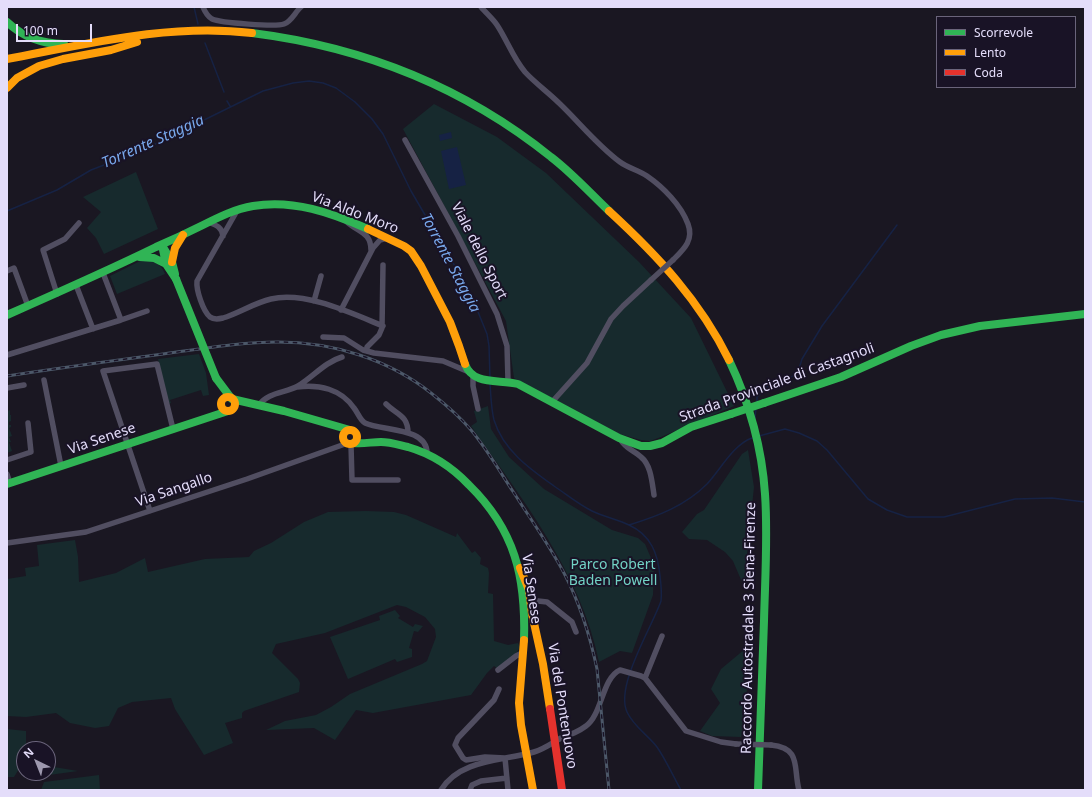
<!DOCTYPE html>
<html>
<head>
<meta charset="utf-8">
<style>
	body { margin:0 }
	#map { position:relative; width:1092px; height:797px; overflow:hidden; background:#1a1722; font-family:"Noto Sans",sans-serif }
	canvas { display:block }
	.frame { position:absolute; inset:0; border:8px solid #e4ddfa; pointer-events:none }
	.legend { position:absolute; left:936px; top:16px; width:140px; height:72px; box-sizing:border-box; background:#191326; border:1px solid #6a647b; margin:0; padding:5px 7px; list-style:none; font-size:12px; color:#e4ddfa }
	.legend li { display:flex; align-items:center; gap:8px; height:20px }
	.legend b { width:20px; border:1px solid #6a647b }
	.north { position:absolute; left:16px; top:741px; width:40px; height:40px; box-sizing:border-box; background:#191326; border:1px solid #6a647b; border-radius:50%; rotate:317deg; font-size:11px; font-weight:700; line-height:16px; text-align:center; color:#e4ddfa }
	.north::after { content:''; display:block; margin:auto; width:14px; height:18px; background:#9d98ae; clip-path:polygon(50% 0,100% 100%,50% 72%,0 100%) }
	.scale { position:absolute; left:16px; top:24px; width:76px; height:18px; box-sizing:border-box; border:2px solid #e4ddfa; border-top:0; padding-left:5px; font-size:12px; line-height:14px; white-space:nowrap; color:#e4ddfa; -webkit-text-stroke:3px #191326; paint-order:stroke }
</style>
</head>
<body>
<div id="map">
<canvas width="1092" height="797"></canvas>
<div class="frame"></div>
<ul class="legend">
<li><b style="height:5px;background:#30b455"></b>Scorrevole</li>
<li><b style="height:5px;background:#ff9f0a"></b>Lento</li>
<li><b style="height:5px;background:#e5322d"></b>Coda</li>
</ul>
<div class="north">N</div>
<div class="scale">100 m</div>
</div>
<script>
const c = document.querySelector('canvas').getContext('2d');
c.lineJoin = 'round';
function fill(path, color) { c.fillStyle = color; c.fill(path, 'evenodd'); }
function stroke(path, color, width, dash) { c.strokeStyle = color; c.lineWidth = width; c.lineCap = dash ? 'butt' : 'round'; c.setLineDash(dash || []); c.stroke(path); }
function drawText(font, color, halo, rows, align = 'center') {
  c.font = font + ' "Noto Sans",sans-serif'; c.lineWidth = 4; c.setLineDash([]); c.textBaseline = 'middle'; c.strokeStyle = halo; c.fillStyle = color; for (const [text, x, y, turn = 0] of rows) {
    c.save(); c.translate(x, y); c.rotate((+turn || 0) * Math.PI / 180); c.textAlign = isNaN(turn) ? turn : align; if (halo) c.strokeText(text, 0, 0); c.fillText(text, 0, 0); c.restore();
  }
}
fill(new Path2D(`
	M434 104 497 137 516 151 546 173 639 262 691 318 734 406 661 437 650 441 641 440 619 434 514 378 506 321 403 129Z
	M136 172 158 229 104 254 96 238 87 228 101 212 83 197Z
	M142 260C153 261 161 263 165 274L117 294 110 276Z
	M199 354 206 373 209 395 203 396 201 390 170 400 171 403 168 404 158 359Z
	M488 406 491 429 509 457 544 489 612 530 638 538 645 544 654 565 653 595 632 653 620 651 599 662C581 573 522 499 471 426L477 422 474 411Z
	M10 410V415H11V421L9 422V425H11V427L9 428 12 436 9 437 11 442H9L12 451 7 453V411Z
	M748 450 754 487 746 564V585L742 582 733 561 725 552 707 540 689 539 682 532 697 514 704 510 742 454Z
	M366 511 394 512 406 515 456 537 457 533 472 553 475 551 481 558 480 564 488 568 489 573 488 593 493 594 494 641 508 645 518 643 520 647 515 656 498 669 494 666 487 673 471 695 373 713 356 710 335 740 314 728 266 730 285 721 316 715 331 707 350 694 422 664 427 661 436 637 435 629 425 617 406 607 397 605 325 633 276 644 272 653 298 679 300 683 299 692 244 711 242 713V718L225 723 233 743 204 755 175 709 171 698 132 702 118 708 109 726 95 728 70 723 56 713 26 717 7 716V579L26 576 25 568 39 566 37 545 75 540 78 557 79 582 116 573 145 558 148 572 205 559 249 557 254 551 271 543 304 522 328 512Z
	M395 610 400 616 398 618 413 627 415 624 423 626 418 632 414 631 409 648 412 649V657L397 662 395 659 348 679 330 637 380 620 379 616Z
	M745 649 748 650 746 721 741 737 712 736 700 731 720 703 711 689 721 669Z
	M7 729 26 731V749H24V761L14 777H7Z
	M48 766 78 771 42 776 43 773H48Z
	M99 775 100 790H41L44 782Z`), '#172a2d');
fill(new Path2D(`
	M451 132 452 138 440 141 439 135Z
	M457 147 466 185 449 189 441 151Z`), '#162244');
stroke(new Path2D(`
	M194 7 198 24
	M205 43 224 92
	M227 101 230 106
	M7 211 57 190 91 170 143 150 263 91 293 83 309 81 323 83 336 88 355 102 372 119 383 134 411 191 466 285 476 307 487 334 489 346 490 378
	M490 384C491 396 491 408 494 420 503 450 530 469 554 486 566 494 578 504 592 511 604 517 617 519 629 525 651 535 658 554 660 576 661 584 662 593 661 601 652 627 615 686 627 712 634 727 648 735 657 747 666 760 673 776 681 790
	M757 402V397L769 385 786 381 798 372 802 359 822 326 897 225
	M755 418 756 408
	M759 436 785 429 799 433 817 441 827 450 868 499 887 510 907 517H944L1015 499 1052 498 1085 502
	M629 525C658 516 685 506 707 484 720 470 734 444 752 438`), '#162244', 1.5);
stroke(new Path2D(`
	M203 7C205 12 207 16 212 19 221 23 276 27 284 24 292 21 295 12 301 7
	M481 7C486 13 493 19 497 25 507 40 513 58 525 72 535 83 548 92 559 103 579 122 597 145 620 162 628 168 638 170 647 176 663 187 681 205 688 224 694 240 684 249 673 260
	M405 140 458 236 497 314 507 346 508 381
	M238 209 197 281C196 290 203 311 210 317 214 320 219 319 223 318 239 313 254 303 271 299 305 291 351 313 383 326
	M208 222C216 225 222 227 223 236
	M347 222C358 232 371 232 371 250
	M7 271 14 268 28 306
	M103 273 121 320
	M76 285 93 329
	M57 294 43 250 65 239 79 223
	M314 301 321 276
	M341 310 373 248 380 240 387 238
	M323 337 344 338 363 350 374 353 443 361 469 372
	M367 350V347L379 335 382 328 383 265
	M7 355 121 320 147 311
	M473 375V386L478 409
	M44 380 61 466
	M297 387C319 384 341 389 354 408 358 413 360 420 365 423 382 431 427 427 427 453
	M7 388 24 385
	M552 402 587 363 611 319 623 306 651 280
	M386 404C397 415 408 415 408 433
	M259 405C268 392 286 393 298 386 313 377 325 362 342 357
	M620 439C627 450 632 449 641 457 651 465 652 482 654 495
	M351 445 352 480H398
	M7 460 31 452 28 423
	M7 474 10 483
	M150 511 103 371 157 364 173 429
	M7 543 86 532 247 479 345 444
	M530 602 538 601 547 602 572 622 576 632
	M498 670 516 656 524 652
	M645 678 662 636
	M499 689 494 700 458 738 455 745 463 758 466 760 485 757 505 758 508 790
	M771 745C802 748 793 768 799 790
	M441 790C460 759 503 761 534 752 544 749 552 743 561 738 570 735 578 732 586 726 602 715 602 678 620 670L641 676 645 678 686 731 721 742 736 744
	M470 790 472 785 481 781 507 778`), '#514e61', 5.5);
stroke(new Path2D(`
	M7 22C23 37 42 44 64 44
	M252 33C363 47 464 87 551 157 572 173 590 193 609 211
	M162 245 166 264 176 279
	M163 247 172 262 175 274
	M140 257 154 258 166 264
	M7 315C57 293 107 271 156 247 172 240 187 233 203 225 219 217 235 209 253 206 293 199 332 213 368 229
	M729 360C749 402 762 448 765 494 768 536 765 579 764 621 762 677 760 734 758 790
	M465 364C473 386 499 379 518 384L619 438 641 446H650L662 443 691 427 731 414
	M216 378 231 398
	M232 399 284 411 350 430
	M764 403 841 377 911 346 941 335 980 326 1085 314
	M354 443C363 444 372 442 381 442 390 442 399 445 408 447 432 454 452 467 469 485 515 530 526 577 524 640
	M7 484 228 411`), '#30b455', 8);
stroke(new Path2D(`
	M7 59C87 44 170 23 252 33
	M7 88 17 78 39 66 63 59 111 50 137 42
	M609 211C658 256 700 301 729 360
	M368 229 404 246 411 251 421 266 450 322 459 346 465 364
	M172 262 175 248 183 235
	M221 404a7 7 0 1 1 14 0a7 7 0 1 1-14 0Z
	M343 437a7 7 0 1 1 14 0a7 7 0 1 1-14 0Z
	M520 568 529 590 532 614 543 664 550 709
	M524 640 519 703 521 725 533 790`), '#ff9f0a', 8);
stroke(new Path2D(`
	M550 709 562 790`), '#e5322d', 8);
const rail = new Path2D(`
	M7 376C59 368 111 361 163 354 201 349 239 342 278 342 332 342 388 359 431 393 445 404 460 417 471 430 487 449 500 472 514 493 531 520 550 546 565 575 580 604 590 636 597 669L609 790`);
stroke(rail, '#4c5869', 3);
stroke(rail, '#191326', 1.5, [4.5]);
stroke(new Path2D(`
	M651 280 673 260
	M736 744 771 745`), '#514e61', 5.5);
stroke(new Path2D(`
	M176 279 216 378
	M731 414 764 403`), '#30b455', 8);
drawText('14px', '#e4ddfa', '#191326', [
	["Via Aldo Moro",355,213,21],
	["Viale dello Sport",479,251,63],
	["Strada Provinciale di Castagnoli",777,383,-20],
	["Via Senese",102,439,-19],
	["Via Sangallo",174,490,-19],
	["Via Senese",531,589,82],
	["Raccordo Autostradale 3 Siena-Firenze",749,628,-89],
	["Via del Pontenuovo",562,706,81]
]);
drawText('14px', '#72d2c5', '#191326', [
	["Parco Robert",613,565],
	["Baden Powell",613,581]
]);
drawText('italic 15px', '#79a9ed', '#191326', [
	["Torrente Staggia",153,142,-24],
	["Torrente Staggia",450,263,62]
]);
</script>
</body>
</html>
